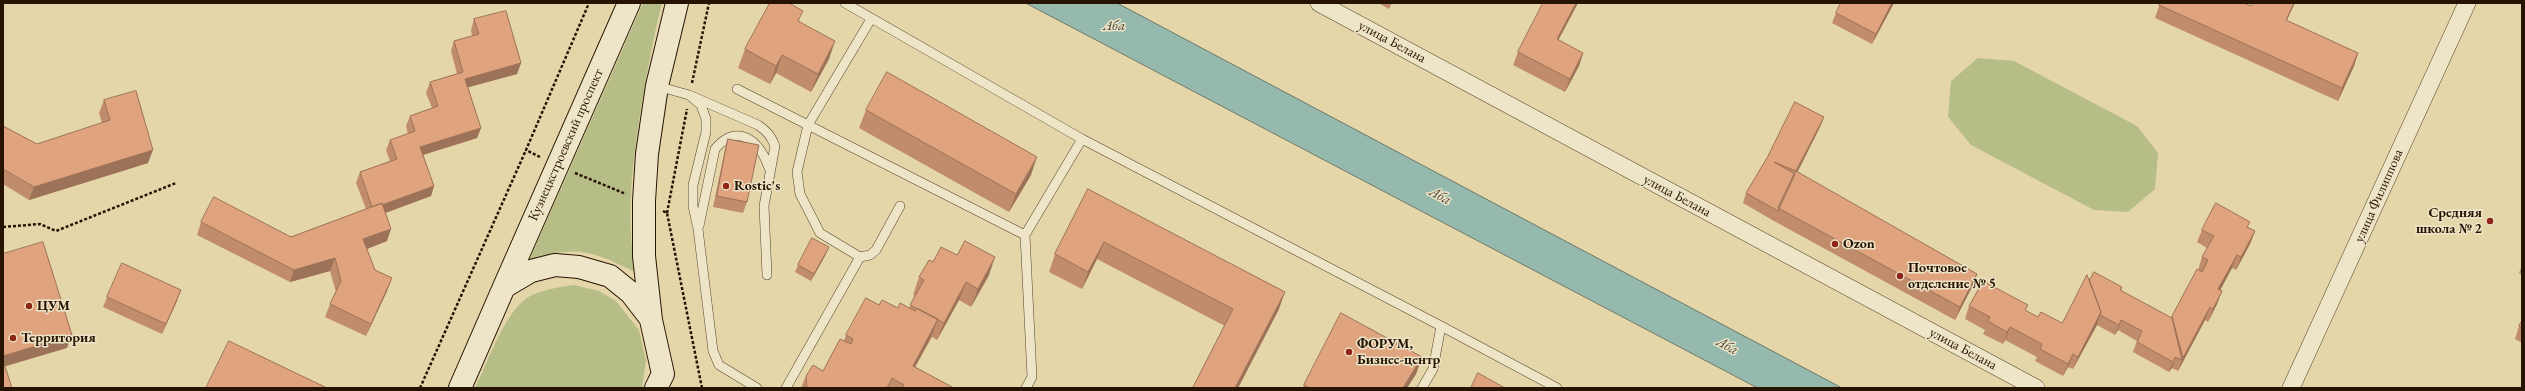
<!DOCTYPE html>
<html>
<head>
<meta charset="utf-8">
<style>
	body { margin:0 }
	#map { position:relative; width:2525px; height:391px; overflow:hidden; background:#e5d6aa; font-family:"EB Garamond",serif }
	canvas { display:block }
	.frame { position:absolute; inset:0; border:4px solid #271400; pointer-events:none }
</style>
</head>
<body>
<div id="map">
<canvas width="2525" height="391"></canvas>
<div class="frame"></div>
</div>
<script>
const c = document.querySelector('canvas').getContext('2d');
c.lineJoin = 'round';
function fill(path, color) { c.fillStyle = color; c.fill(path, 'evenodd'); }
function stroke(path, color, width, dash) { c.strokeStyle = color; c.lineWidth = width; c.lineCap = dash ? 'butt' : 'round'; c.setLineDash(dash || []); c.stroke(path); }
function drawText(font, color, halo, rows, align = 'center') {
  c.font = font + ' "EB Garamond",serif'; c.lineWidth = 3; c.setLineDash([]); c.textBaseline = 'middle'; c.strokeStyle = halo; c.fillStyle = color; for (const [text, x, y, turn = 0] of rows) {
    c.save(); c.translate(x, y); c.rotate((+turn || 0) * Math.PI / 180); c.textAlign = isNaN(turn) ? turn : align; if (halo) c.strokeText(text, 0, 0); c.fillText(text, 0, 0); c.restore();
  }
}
fill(new Path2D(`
	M643 3H662C653 38 647 73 641 108 632 165 626 215 635 272 593 251 574 244 529 261Z
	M1978 58 2014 61 2137 126 2158 153 2155 189 2128 212 2094 210 1971 145 1948 117 1951 81Z
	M574 285 599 291 616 301 639 330 646 361 642 388H475C488 362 506 307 532 295 546 289 560 287 574 285Z`), '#b7bd86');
const water = new Path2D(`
	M1026 3H1117L1842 388H1758Z`);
fill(water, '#96b9ad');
stroke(water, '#6a7768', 1);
const lane = new Path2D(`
	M845 3 1082 139 1441 326 1433 369 1422 388
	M657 86 689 95 758 125C767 131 771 136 775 146L764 206 767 275
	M737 89 1025 235
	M689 95 701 105 706 119V132L693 185V206L698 229 713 351 719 365 757 388
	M699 226 715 149C738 121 760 142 769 168
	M860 257 870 255 876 250 900 206
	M1441 326 1557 388
	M786 388 860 257 820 233 800 194 797 172 808 125 871 19
	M1026 388 1032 377 1025 235 1082 139`);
const street = new Path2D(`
	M1319 3 2036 388
	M2291 388 2467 3`);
const secondary = new Path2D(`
	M504 287 629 3
	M460 388 504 287 531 271 555 265 579 267 610 276 631 293 651 319
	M656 388 663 374 651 320 644 256V201L647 154 657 86 677 3`);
stroke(lane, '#56442a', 10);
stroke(street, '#56442a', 18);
stroke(secondary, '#271400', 24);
stroke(new Path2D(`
	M692 83 709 3
	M540 157 526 150 589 3
	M575 173 626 194
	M663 211 667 213 702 388
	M667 213 687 109
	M3 227 40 224 56 231 176 183
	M420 388 526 150`), '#271400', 2.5, [3, 2]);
stroke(lane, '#eee4c8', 9);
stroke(street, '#eee4c8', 17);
stroke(secondary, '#eee4c8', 22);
fill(new Path2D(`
	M1380 3H1392L1389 9 1380 4Z
	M1578 3 1558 40 1583 53 1579 66 1565 92 1513 65 1518 52Z
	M1894 3 1872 44 1832 23 1836 13Z
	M2160 3 2287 21 2358 53 2354 66 2338 101 2155 18Z
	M474 19 521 63 517 74 468 87 481 128 477 138 423 155 434 186 431 196 385 213 387 241 367 249 375 270 392 278 387 291 366 336 325 317 330 304 336 292 330 271 290 282 197 235 201 222 291 237 366 209 356 183 360 172 390 161 386 150 390 140 408 134 406 126 410 116 432 108 426 93 430 82 457 74 451 51 454 41 472 36 471 30Z
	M799 21 829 59 811 92 776 73 770 84 738 68 745 49Z
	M104 100 148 163 29 200 3 184V126L37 144 102 123 99 113Z
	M866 110 1031 175 1009 212 859 128Z
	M1820 127 1797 172 1977 274 1972 287 1955 320 1774 221 1743 203 1746 193 1767 158Z
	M728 139 747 202 743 213 713 207 725 149Z
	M1088 189 1279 309 1238 388H1193L1225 326 1097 259 1082 289 1049 272 1055 254Z
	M2248 227 2255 231 2250 244 2236 270 2232 268 2220 290 2222 291 2217 304 2208 322 2205 320 2178 371 2172 368 2169 372 2133 352 2137 341 2118 330 2115 335 2097 325 2073 369 2068 367 2063 376 2035 361 2037 357 2005 340 2003 344 1983 334 1985 330 1965 319 1969 306 2038 317 2062 323 2089 279 2122 287 2121 291 2172 318 2198 270 2202 257 2207 248 2197 242 2202 230Z
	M826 254 811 281 795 272 798 265Z
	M933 262 989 275 971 307 959 300 937 340 932 337 915 367 954 388H801L806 376 823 371 844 341 846 335 879 305 898 308H909L915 296 913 295 919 277Z
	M2522 265V275L2519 273Z
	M107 297 177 301 162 334 103 307Z
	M2522 321V343L2515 339 2519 326Z
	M1422 357 1416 374 1407 388H1303L1304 385Z`), '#c08c6c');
fill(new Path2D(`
	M1576 3H1578L1552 52 1557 39Z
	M1892 3H1894L1872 44 1876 34Z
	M2294 3H2295L2281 33 2286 20Z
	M835 41 829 59 811 92 818 74Z
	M1583 53 1579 66 1565 92 1570 79Z
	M2358 53 2354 66 2338 101 2342 88Z
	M782 55 776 73 770 84 776 66Z
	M521 63 517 74 462 89 465 79Z
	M1824 117 1820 127 1794 179 1796 171Z
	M481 128 477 138 416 157 420 147Z
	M153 150 148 163 29 200 34 187Z
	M1037 157 1031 175 1009 212 1016 194Z
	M434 186 431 196 369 219 373 208Z
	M391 229 387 241 359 252 363 239Z
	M2255 231 2250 244 2236 270 2241 257Z
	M1104 242 1097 259 1082 289 1088 272Z
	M829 247 826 254 811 281 814 274Z
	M2237 255 2232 268 2214 302 2218 289Z
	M995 257 989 275 971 307 978 289Z
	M335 258 330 271 290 282 294 270Z
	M1977 274 1972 287 1955 320 1960 307Z
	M392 278 387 291 366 336 371 324Z
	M966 282 959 300 937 340 944 323Z
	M181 290 177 301 162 334 166 324Z
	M2222 291 2217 304 2208 322 2213 309Z
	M1285 292 1279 309 1238 388H1235Z
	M2210 307 2205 320 2178 371 2183 358Z
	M2101 312 2097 325 2073 369 2078 357Z
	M938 319 931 337 906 384 913 366Z
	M2121 320 2118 330 2115 335Z
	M2010 327 2005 340 2003 344 2007 332Z
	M72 335 67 348 3 367V356Z
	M2073 354 2068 367 2063 376 2068 364Z
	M1422 357 1416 374 1407 388H1403Z
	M2175 357 2172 368 2169 372Z`), '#9c7258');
const building = new Path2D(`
	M770 3H789L803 11 798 21 835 41 818 74 782 55 776 66 745 49Z
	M1543 3H1576L1557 39 1583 53 1570 79 1518 52Z
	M1841 3H1892L1876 34 1836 13Z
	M2160 3H2244L2251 6 2252 3H2294L2286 20 2358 53 2342 88 2159 5Z
	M506 11 521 63 465 79 481 128 420 147 434 186 382 205V203L372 207 360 172 397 159 390 140 415 131 410 116 438 106 430 82 463 72 454 41 479 34 474 19Z
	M887 72 1037 157 1016 194 866 110Z
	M136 91 153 150 34 187 3 169V126L37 144 110 120 104 100Z
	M1795 102 1824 117 1796 171 1774 162 1795 174 1778 211 1746 193 1767 158Z
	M728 139 759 145 747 202 717 196Z
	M1796 171 1977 274 1960 307 1778 208Z
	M1088 189 1285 292 1235 388H1195L1193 387 1233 309 1104 242 1088 272 1055 254Z
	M214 197 291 237 382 203 391 229 363 239 375 270 392 278 371 324 330 304 341 281 335 258 294 270 201 222Z
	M2216 203 2250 222 2247 227 2255 231 2241 257 2237 255 2218 289 2222 291 2213 309 2210 307 2183 358 2172 316 2197 269 2202 272 2208 260 2202 257 2214 236 2202 230Z
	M812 238 829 247 814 274 798 265Z
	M965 241 995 257 978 289 966 282 944 323 910 305 924 280 919 277 929 260 933 262 941 247 957 255Z
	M43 242 72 335 3 356V254Z
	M122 263 181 290 166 324 107 297Z
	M2094 272 2122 287 2120 290 2172 318 2182 360 2175 357 2173 362 2137 342 2142 331 2121 320 2119 325 2100 315 2101 312 2089 279H2090Z
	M2087 275 2101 312 2078 357 2073 354 2068 364 2040 349 2042 344 2010 327 2007 332 1988 321 1990 317 1969 306 1983 281 2028 305 2025 310 2038 317 2041 312 2062 323Z
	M866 298 879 305 882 300 898 308 900 303 915 311 917 308 938 319 913 366 954 388H902L904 385 892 378 887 388H807L806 376 813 365 823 371 840 339 851 344 853 339 846 335Z
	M1341 313 1422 357 1403 388H1310L1304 385Z
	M2522 321V328L2519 326Z
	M229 341 327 388H206Z
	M3 360 12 388H3Z
	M1478 373 1505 388H1471Z`);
fill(building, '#dfa37d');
stroke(building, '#9c7258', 1);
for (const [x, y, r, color] of [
	[726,186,4,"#8f2418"],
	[2490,221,4,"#8f2418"],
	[1835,244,4,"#8f2418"],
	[1900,276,4,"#8f2418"],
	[29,306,4,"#8f2418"],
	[13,338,4,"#8f2418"],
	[1349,352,4,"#8f2418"]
]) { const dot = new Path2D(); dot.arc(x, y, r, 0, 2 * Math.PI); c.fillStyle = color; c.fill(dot); stroke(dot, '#eee4c8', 1.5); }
drawText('14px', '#271400', '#eee4c8', [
	["улица Белана",1392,42,28],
	["Кузнецкстроевский проспект",566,145,-66],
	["улица Белана",1677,196,28],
	["улица Филиппова",2379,196,-66],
	["улица Белана",1963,349,28]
]);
drawText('bold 14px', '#271400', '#eee4c8', [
	["Rostic's",734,186],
	["Средняя",2482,213,"right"],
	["школа № 2",2482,229,"right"],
	["Ozon",1843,244],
	["Почтовое",1908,268],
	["отделение № 5",1908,284],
	["ЦУМ",37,306],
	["Территория",21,338],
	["ФОРУМ,",1357,344],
	["Бизнес-центр",1357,360]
], 'left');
drawText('italic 15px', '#4e4e3d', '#eee4c8', [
	["Аба",1114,26],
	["Аба",1440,196,28],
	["Аба",1727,346,28]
]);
</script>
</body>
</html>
